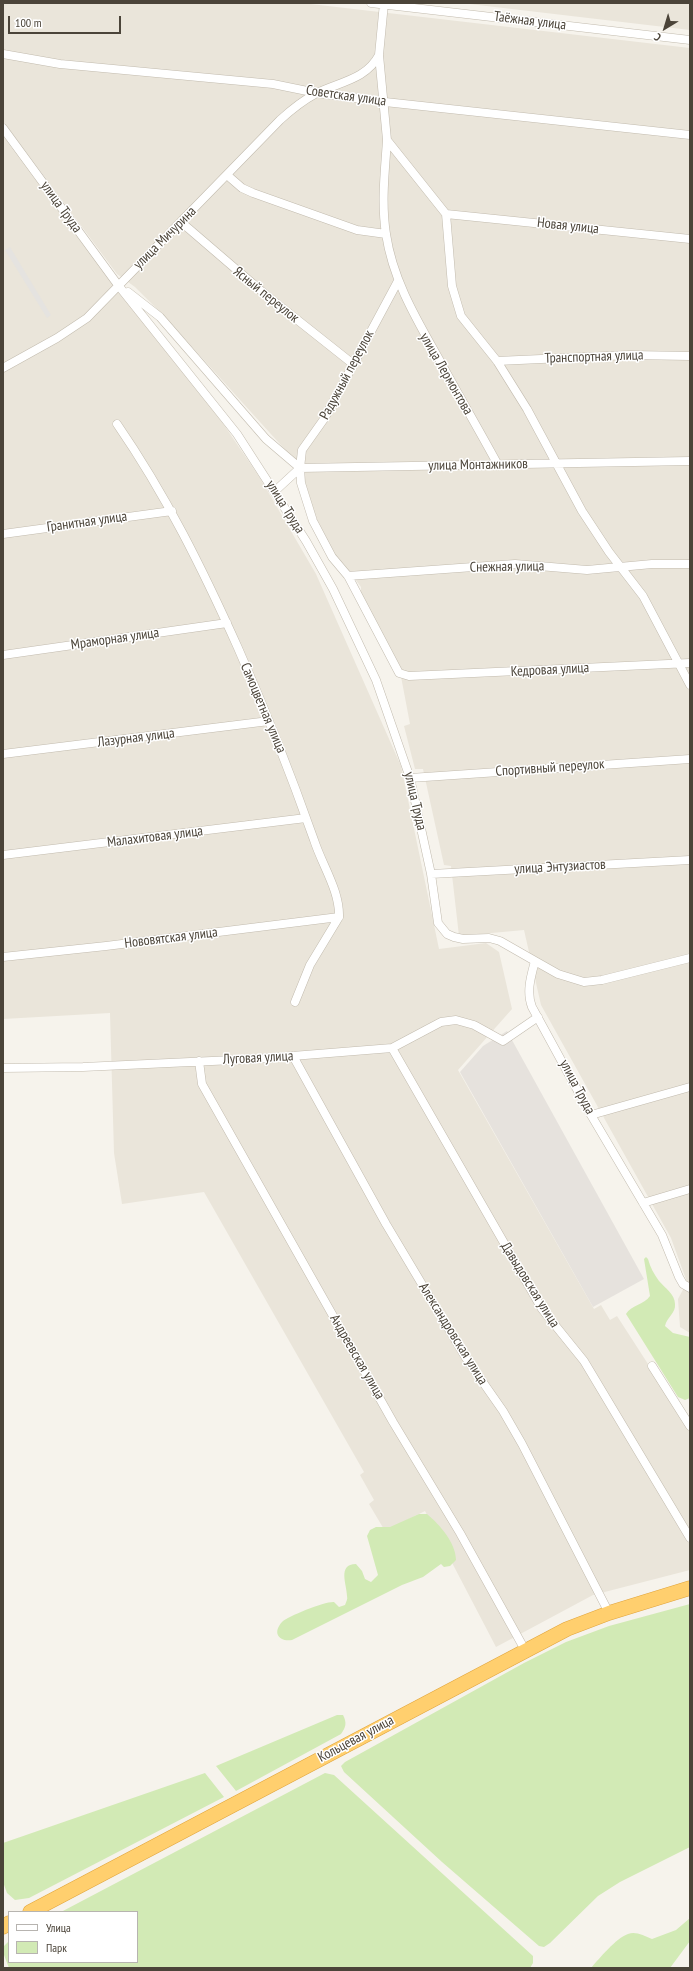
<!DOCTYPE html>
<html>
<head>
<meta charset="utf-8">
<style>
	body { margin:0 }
	#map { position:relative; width:693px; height:1971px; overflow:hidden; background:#f6f3ec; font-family:"PT Sans Narrow",sans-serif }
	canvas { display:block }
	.frame { position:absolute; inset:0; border:4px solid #4b4439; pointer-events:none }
	.legend { position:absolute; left:8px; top:1911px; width:130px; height:52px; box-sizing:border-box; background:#fff; border:1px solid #b7b4b0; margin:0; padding:5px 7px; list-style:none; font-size:12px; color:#4b4439 }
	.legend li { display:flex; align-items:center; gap:8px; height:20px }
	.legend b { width:20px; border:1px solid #b7b4b0 }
	.north { position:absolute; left:645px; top:8px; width:40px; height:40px; -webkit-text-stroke:3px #fff; paint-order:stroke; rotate:218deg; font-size:11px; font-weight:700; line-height:16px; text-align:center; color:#4b4439 }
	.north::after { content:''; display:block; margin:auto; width:14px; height:18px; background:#4b4439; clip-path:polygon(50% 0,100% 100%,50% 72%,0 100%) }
	.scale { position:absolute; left:8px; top:16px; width:113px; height:18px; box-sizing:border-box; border:2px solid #4b4439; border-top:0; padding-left:5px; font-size:12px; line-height:14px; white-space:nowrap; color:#4b4439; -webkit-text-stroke:3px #fff; paint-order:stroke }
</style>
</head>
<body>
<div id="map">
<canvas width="693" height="1971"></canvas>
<div class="frame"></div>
<ul class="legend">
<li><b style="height:5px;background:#fff"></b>Улица</li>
<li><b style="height:11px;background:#d2eab5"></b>Парк</li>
</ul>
<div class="north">С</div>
<div class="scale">100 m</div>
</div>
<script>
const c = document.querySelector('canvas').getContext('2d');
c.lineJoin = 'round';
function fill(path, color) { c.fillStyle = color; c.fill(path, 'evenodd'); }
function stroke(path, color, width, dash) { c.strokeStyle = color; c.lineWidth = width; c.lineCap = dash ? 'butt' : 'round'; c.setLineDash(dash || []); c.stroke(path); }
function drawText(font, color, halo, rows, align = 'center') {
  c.font = font + ' "PT Sans Narrow",sans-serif'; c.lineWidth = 3; c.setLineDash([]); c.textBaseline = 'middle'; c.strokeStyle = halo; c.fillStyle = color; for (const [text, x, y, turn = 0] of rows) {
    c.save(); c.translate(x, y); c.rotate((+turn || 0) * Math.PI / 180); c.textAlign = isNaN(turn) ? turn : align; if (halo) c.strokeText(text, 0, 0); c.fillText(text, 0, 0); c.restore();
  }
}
fill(new Path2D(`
	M3 3H302L690 48V1333L680 1327 678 1299 687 1282 671 1238 541 1005 524 930 459 936 451 866 444 865 423 769H415L404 726 410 724 399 666 361 595V587L343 563 335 556 316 517 303 476 289 454 164 316 135 287 117 274 3 121Z
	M461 3H690V30Z
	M3 134 112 282 222 422 260 478 316 574 401 766 439 949 486 943 499 952 512 1009 458 1070 594 1309 601 1305 610 1320 617 1316 690 1429V1570L593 1595 496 1647 425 1511 385 1531 369 1504 374 1500 360 1475 364 1472 204 1192 122 1204 114 1153 110 1013 3 1019Z`), '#eae5da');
fill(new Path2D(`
	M507 1031 644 1279 593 1307 460 1072 483 1046Z`), '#e6e2dd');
fill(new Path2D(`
	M646 1257 648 1259C650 1267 654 1274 659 1281 665 1288 675 1294 675 1304 676 1313 667 1317 665 1326L673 1333 690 1337V1398L685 1400 678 1397 626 1314C631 1305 644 1305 650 1296L644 1259Z
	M419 1514H427C440 1525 456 1543 456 1560L450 1566 444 1567 441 1564 423 1577 402 1585 292 1640C279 1642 272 1633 282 1622 288 1616 326 1601 334 1602L339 1607 345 1605C346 1602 348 1599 347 1596 347 1585 337 1564 356 1564L362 1571 365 1579 371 1582 378 1575 367 1536 370 1530 376 1527H390Z
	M690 1604V1847L620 1882 598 1896 550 1943 544 1947 539 1946 442 1862 344 1772 341 1766 345 1762 524 1663 566 1642 609 1626Z
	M337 1715H343C347 1723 346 1727 341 1734L236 1791 216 1766Z
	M205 1773 224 1797 29 1898 15 1900 7 1893 3 1882V1843Z
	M325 1773 334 1775 533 1956V1963L530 1968H9L4 1955V1946L9 1941V1962H137V1912H61Z
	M690 1918V1941L670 1968H591C599 1959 616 1938 628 1934 636 1931 644 1936 652 1939L676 1930Z`), '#d2eab5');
fill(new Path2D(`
	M10 247 51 315 47 318 5 250Z`), '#e5e3e0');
const street = new Path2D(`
	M371 3 690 40
	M384 3 379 55 387 140 446 214 452 286 461 316 497 361 527 409 582 511 609 552 643 596 690 685
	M3 54 60 64 273 84 317 93 385 102 690 135
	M3 128 118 285 237 434 306 541 333 589 376 680 410 778 431 874 438 923 447 934 454 937 463 939 489 938 500 941 535 961C531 976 526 992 532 1007L591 1115 662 1235 679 1277 683 1284 690 1288
	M387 140C385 171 381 202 386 234 393 281 417 320 440 361 459 396 479 430 498 465
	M227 175 242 188 253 193 357 230 386 234
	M446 214 690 239
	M181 222 266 295 353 364
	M128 292 160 317 266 439 300 468 301 483 313 521 332 557 348 576 399 673 409 676 690 663
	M497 361 630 355 690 356
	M3 368 57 338 87 318 280 120C291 110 302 101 315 94 338 82 366 80 379 55
	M117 424C166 495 203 570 238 648 266 711 291 775 314 840 322 865 340 891 339 917L310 965 295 1002
	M300 468 302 450 324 419 398 281
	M275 491 300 468 690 461
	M3 534 172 511
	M348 576 515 564 587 570 652 564H690
	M3 655 227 623
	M3 754 269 721
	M410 778 690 759
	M3 855 306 818
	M431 874 690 860
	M3 957 106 946 339 917
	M535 961 558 974 584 982 602 980 690 958
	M392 1048 542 1309 584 1361 690 1538
	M293 1056 386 1224 466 1358 503 1411 522 1444 609 1613
	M199 1061 202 1084 393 1422 460 1533 525 1650
	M3 1068 83 1067 255 1059 392 1048 441 1022 456 1020 474 1025 503 1041 538 1017
	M591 1115 690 1087
	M643 1203 690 1189
	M652 1366 690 1426`);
const highway = new Path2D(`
	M30 1912 567 1629 609 1613 690 1588
	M3 1927 9 1923`);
stroke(street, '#c2bbae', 9);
stroke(highway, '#e0a43c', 15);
stroke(street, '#fff', 8);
stroke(highway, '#ffcf6e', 14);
drawText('14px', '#4b4439', '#fff', [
	["Таёжная улица",530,21,7],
	["Советская улица",346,96,8],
	["улица Труда",61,207,54],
	["Новая улица",568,226,6],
	["улица Мичурина",165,238,-45],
	["Ясный переулок",266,295,39],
	["Транспортная улица",594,357,-2],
	["улица Лермонтова",446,374,60],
	["Радужный переулок",347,375,-62],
	["улица Монтажников",478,465,-1],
	["улица Труда",285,507,58],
	["Гранитная улица",87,522,-8],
	["Снежная улица",507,567,-1],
	["Мраморная улица",115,639,-8],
	["Кедровая улица",550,670,-3],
	["Самоцветная улица",263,708,67],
	["Лазурная улица",136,738,-7],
	["Спортивный переулок",550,768,-4],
	["улица Труда",415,801,77],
	["Малахитовая улица",155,837,-7],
	["улица Энтузиастов",560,867,-3],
	["Нововятская улица",171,938,-7],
	["Луговая улица",258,1058,-3],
	["улица Труда",577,1087,62],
	["Давыдовская улица",530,1285,58],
	["Александровская улица",453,1334,58],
	["Андреевская улица",357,1357,60],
	["Кольцевая улица",356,1739,-28]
]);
</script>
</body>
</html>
